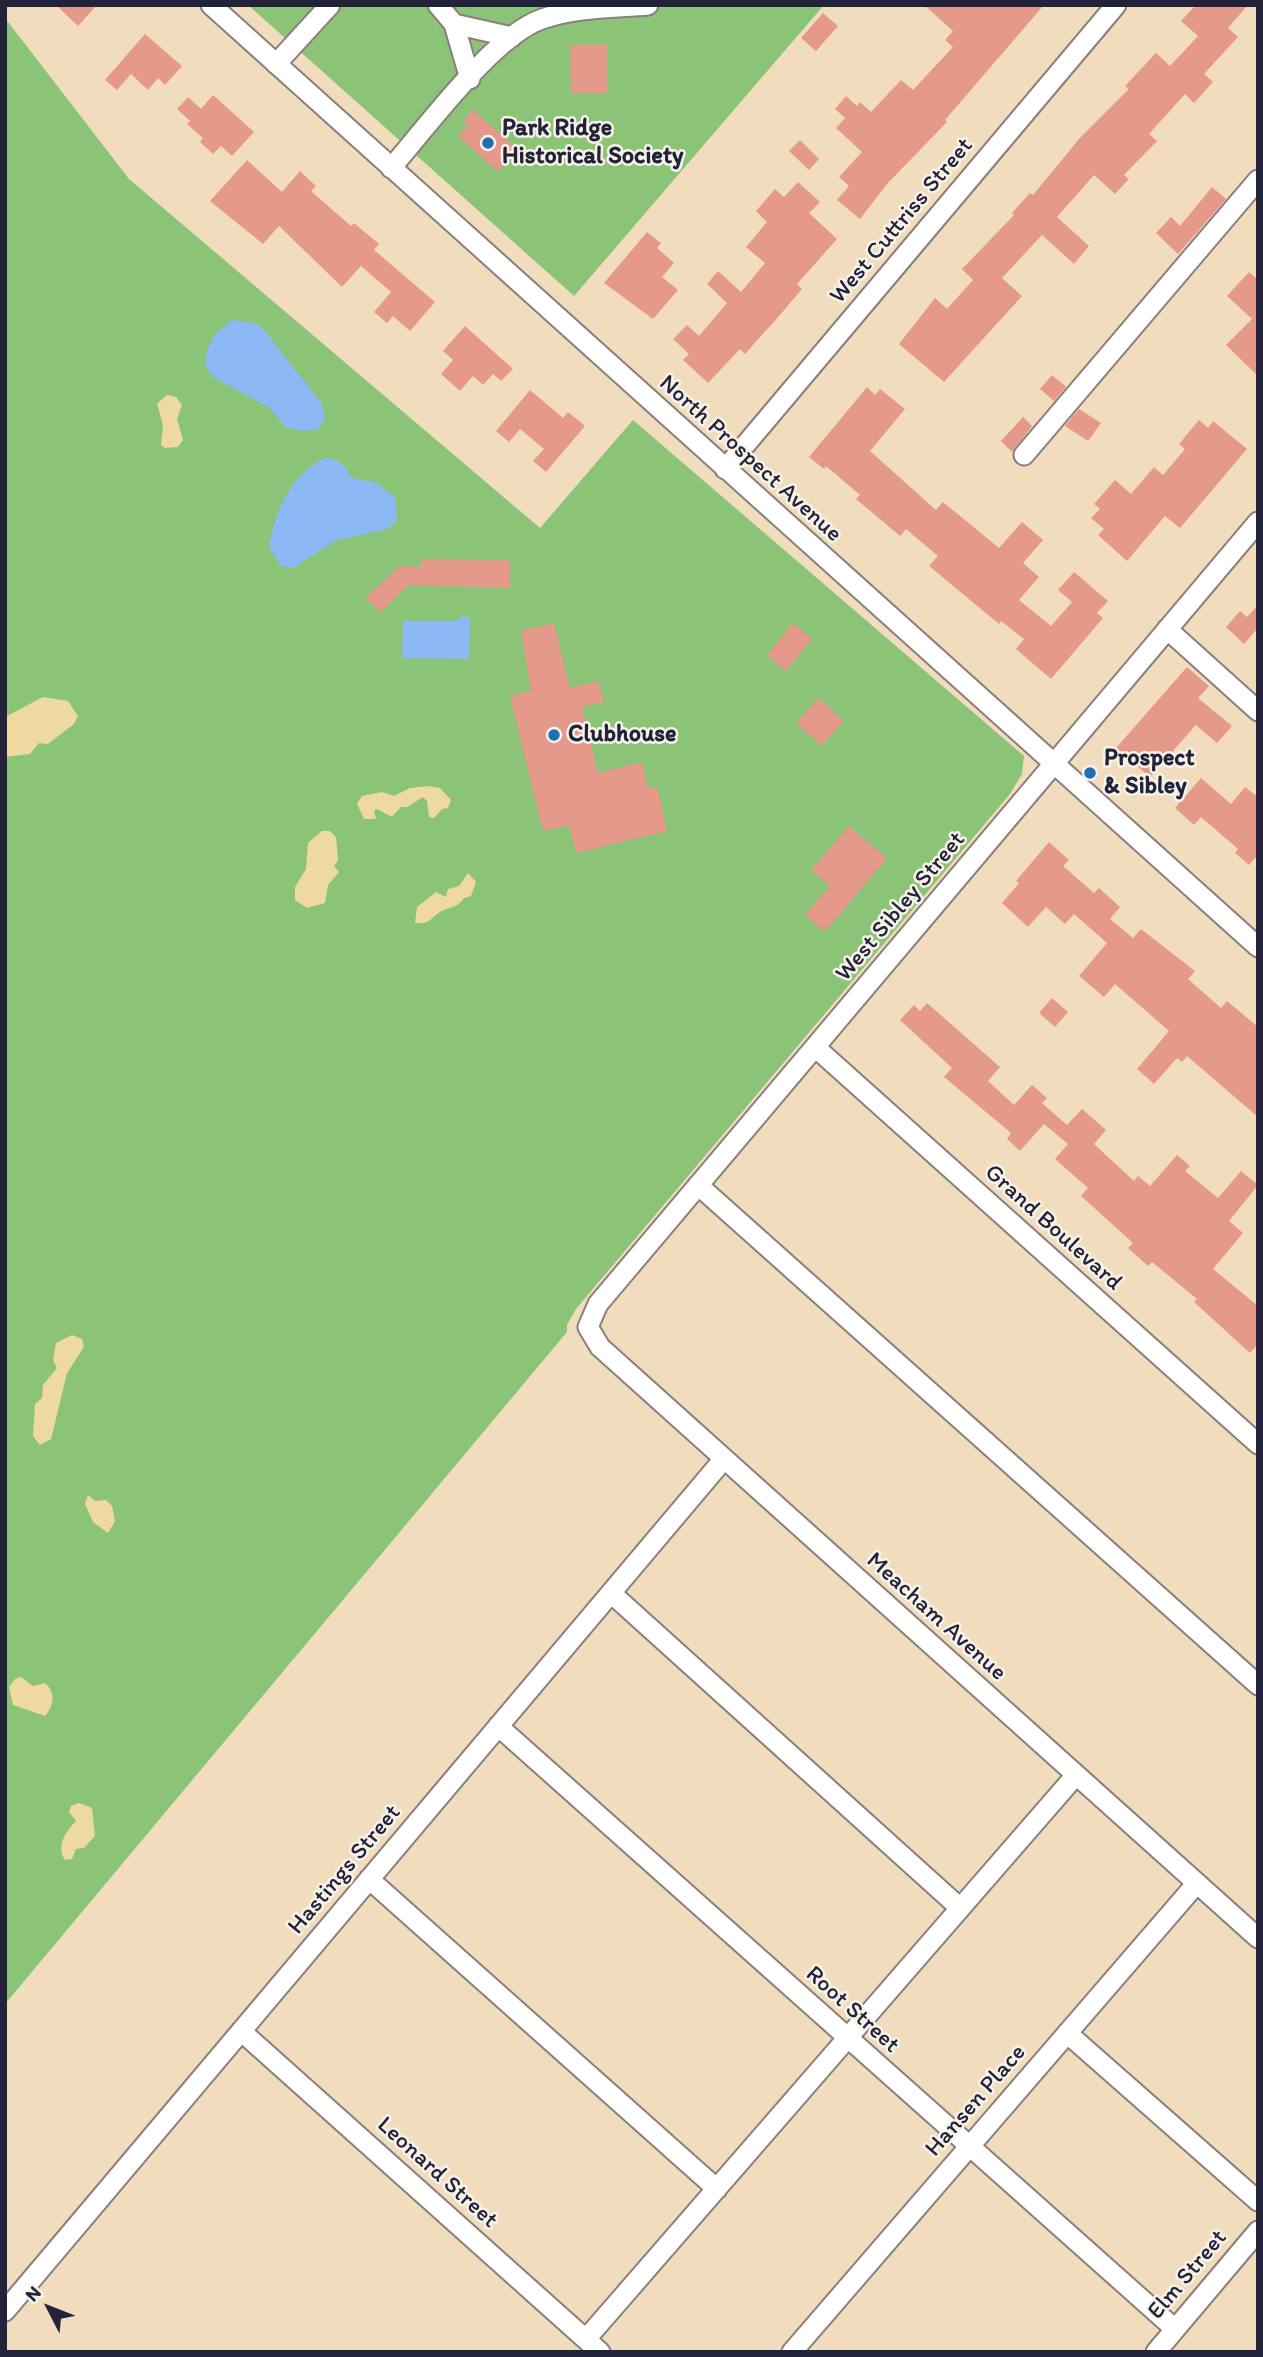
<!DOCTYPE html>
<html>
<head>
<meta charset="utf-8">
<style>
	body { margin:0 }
	#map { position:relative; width:1263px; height:2357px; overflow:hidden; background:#f2dcbe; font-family:Itim,sans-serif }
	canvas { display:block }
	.frame { position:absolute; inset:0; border:7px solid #22223b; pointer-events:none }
	.north { position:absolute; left:14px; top:2273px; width:70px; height:70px; -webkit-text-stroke:5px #f7f3e8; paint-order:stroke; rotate:312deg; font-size:19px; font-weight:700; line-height:28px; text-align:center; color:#22223b }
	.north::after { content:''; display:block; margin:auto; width:24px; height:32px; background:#22223b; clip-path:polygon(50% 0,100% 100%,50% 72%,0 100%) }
</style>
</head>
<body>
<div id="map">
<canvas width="1263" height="2357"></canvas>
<div class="frame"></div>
<div class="north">N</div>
</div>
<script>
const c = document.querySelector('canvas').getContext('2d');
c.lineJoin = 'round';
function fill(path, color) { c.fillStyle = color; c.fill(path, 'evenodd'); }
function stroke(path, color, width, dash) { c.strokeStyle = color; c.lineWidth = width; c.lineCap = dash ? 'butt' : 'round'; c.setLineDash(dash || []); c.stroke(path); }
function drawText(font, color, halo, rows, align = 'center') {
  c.font = font + ' Itim,sans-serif'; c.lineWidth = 5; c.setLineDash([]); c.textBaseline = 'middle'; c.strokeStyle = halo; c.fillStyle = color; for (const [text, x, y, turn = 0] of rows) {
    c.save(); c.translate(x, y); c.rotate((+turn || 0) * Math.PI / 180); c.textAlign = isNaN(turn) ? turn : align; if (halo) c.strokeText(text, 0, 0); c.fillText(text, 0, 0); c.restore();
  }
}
fill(new Path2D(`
	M248 5H824L574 296Z
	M5 18 129 179 540 528 633 420 1024 756 1022 774 1010 794 576 1309 567 1325V1332L5 2004Z`), '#8cc477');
fill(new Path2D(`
	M167 395 176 397 182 405 177 419 183 440 178 447 165 448 161 445 163 425 157 404Z
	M43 697 68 701 78 716 74 724 48 744 39 743 30 754 5 757V717Z
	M429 786 440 788 451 800 448 808 442 809 434 818 429 817 427 801 423 797 407 807H401L392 817 377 809 374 811 376 819H364L357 804 362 796 382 792 394 796 410 788Z
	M322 831H330L336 837 338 860 334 866 339 872 328 885 325 903 307 908 295 900V887L306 869 308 843Z
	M468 873 476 882 471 896 464 898C454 911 451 905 440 912 429 919 431 924 415 923L417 907 436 892 446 897 448 889 459 886Z
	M72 1335 82 1339 84 1347 67 1373 51 1439 40 1445 33 1436 35 1404 42 1398 43 1385 57 1368 53 1360 56 1343Z
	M88 1495 95 1501 106 1500 112 1506 115 1521 108 1533 93 1522 85 1504Z
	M21 1677 33 1686 45 1683C56 1693 54 1705 45 1716L13 1705 9 1687 15 1679Z
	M79 1803 92 1808 95 1836 84 1848 76 1849 72 1859 65 1860C55 1846 67 1830 76 1821L69 1812 71 1806Z`), '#eeda9e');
fill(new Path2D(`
	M233 320 255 323 264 330 322 404 325 418 318 430 301 431 285 427 270 408 213 377 205 364C208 341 213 333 233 320Z
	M325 458C341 459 344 466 352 478L377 483 395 497 397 520 388 529 337 540 293 568 280 566 269 546C276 511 290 474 325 458Z
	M458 617H470L469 659 402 658 403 621H458Z`), '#8ab9f5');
fill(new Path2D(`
	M56 5H97L78 26Z
	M924 5H1044L945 120 947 122 887 184 860 219 837 200 849 186 839 177 862 152 836 128 845 118 835 109 846 96 857 106 860 102 871 112 901 80 913 90 953 47 945 40 953 31Z
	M1196 5H1248L1228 28 1238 37 1204 74 1213 82 1194 103 1185 94 1149 134 1157 141 1124 175 1129 179 1115 194 1094 175 1057 217 1089 246 1074 264 1042 235 1002 278 1022 296 944 382 899 344 935 298 947 309 973 280 962 269 1014 215 1012 213 1030 193 1033 195 1079 139 1129 89 1125 86 1156 53 1170 66 1198 36 1181 21Z
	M823 13 838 26 816 51 801 38Z
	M145 34 182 66 165 85 158 78 148 90 131 74 117 90 105 80Z
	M607 44V93H571L570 45Z
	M213 95 254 132 232 156 221 146 213 154 200 142 203 138 187 124 190 121 177 109 188 97 201 109Z
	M473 110 518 150 498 172 458 136 468 125 463 121Z
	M800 140 819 159 809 170 789 151Z
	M247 160 282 192 300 171 316 186 311 191 351 226 354 223 379 244 374 250 435 302 410 331 393 316 387 323 374 312 391 292 361 266 342 287 279 226 263 244 210 201Z
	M798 182 820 202 809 213 837 239 797 284 802 289 780 315 745 354 740 349 708 383 683 360 689 354 673 339 687 325 699 336 727 303 707 284 718 271 741 292 765 263 746 247 767 222 756 211 775 189 784 197Z
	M1212 187 1226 199 1178 254 1156 233 1171 217 1180 226Z
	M647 232 661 243 657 248 674 263 662 277 678 290 653 319 604 283Z
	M1249 272 1258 280V376L1226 345 1252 319 1227 296Z
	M465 326 513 369 501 381 493 374 483 385 473 376 460 391 441 374 453 360 443 351Z
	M1052 375 1066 387 1054 401 1040 389Z
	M867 387 875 395 880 389 905 409 870 451 936 510 943 502 999 548 1022 522 1043 540 1023 563 1039 577 1019 600 1051 626 1072 602 1058 590 1074 572 1108 601 1097 613 1103 618 1051 679 1016 649 1024 639 1001 621 999 624 929 566 938 556 906 529 900 536 856 499 860 495 826 466 824 469 809 457Z
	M530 390 563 418 568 412 585 426 546 472 533 461 544 449 520 429 509 442 496 431Z
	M1079 409 1101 423 1088 441 1065 426Z
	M1023 417 1032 426 1012 452 1001 441Z
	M1199 420 1208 428 1213 421 1247 449 1180 528 1165 516 1127 561 1098 535 1104 529 1091 518 1100 509 1094 504 1115 480 1131 494 1154 467 1163 475 1185 449 1179 444Z
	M421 559 510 560V588L408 585 381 612 365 598 400 566 421 567Z
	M1258 605V628L1244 644 1226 627 1240 611 1247 617Z
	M554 623 570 688 599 681 604 702 582 707 598 773 642 762 648 789 657 786 667 831 576 853 569 825 543 831 510 696 531 691 521 631Z
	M793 623 812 639 786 671 767 655Z
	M1187 667 1209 686 1198 698 1232 726 1217 743 1196 725 1150 777 1116 748Z
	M818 698 844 721 822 746 796 723Z
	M1201 778 1231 804 1245 787 1258 797V855L1249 865 1235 853 1238 849 1201 817 1194 825 1175 808Z
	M849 826 887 858 825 932 805 915 830 886 811 870Z
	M1049 842 1069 860 1063 866 1094 893 1099 888 1120 907 1110 919 1133 938 1141 929 1195 971 1188 979 1221 1008 1227 1001 1258 1027V1117L1187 1056 1182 1062 1177 1058 1154 1084 1137 1069 1169 1031 1115 984 1104 997 1079 976 1107 943 1074 914 1065 924 1046 907 1028 927 1002 903 1019 883 1016 881Z
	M1052 998 1068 1012 1055 1027 1039 1013Z
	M927 1003 1000 1067 988 1081 1014 1105 1032 1085 1047 1098 1042 1103 1067 1125 1082 1109 1106 1130 1094 1144 1134 1181 1138 1176 1150 1186 1177 1155 1190 1166 1185 1171 1218 1198 1241 1171 1258 1185 1229 1221 1243 1233 1213 1269 1258 1306V1344L1250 1353 1194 1302 1197 1299 1152 1262 1148 1266 1128 1248 1133 1243 1081 1196 1088 1188 1055 1159 1068 1144 1044 1124 1020 1151 1007 1139 1011 1133 944 1077 952 1068 900 1020 914 1005 920 1011Z`), '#e5998b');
const minor = new Path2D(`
	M211 5 1258 947
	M438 5 454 24 470 79
	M454 24 512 37
	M276 64 330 5
	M391 168C427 127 493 36 542 19 576 7 613 8 648 5
	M1024 455 1258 180
	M725 469 1116 5
	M1258 522 598 1304 588 1327 600 1347 1258 1938
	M1167 629 1258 711
	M815 1047 1258 1444
	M698 1185 1258 1685
	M611 1593 960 1908
	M498 1726 1175 2329
	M369 1879 717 2189
	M241 2031 600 2352
	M1067 2033 1258 2201
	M5 2311 723 1460
	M586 2339 1076 1775
	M792 2352 1197 1883
	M1156 2352 1258 2231`);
stroke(minor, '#8a7f7c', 23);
stroke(minor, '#fff', 19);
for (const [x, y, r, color] of [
	[488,143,7,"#1f6fb2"],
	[554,735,7,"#1f6fb2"],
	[1090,773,7,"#1f6fb2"]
]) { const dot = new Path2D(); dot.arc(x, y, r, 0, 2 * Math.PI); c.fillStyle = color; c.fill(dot); stroke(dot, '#f7f3e8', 2.5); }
drawText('bold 24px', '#22223b', '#f7f3e8', [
	["Park Ridge",502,129],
	["Historical Society",502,157],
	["Clubhouse",568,735],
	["Prospect",1104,759],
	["& Sibley",1104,787]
], 'left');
drawText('24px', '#22223b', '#f7f3e8', [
	["West Cuttriss Street",902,221,-50],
	["North Prospect Avenue",750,459,42],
	["West Sibley Street",901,907,-50],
	["Grand Boulevard",1053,1228,42],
	["Meacham Avenue",936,1617,42],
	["Hastings Street",345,1870,-50],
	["Root Street",852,2010,42],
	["Hansen Place",976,2101,-49],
	["Leonard Street",437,2173,42],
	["Elm Street",1188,2275,-50]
]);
</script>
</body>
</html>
